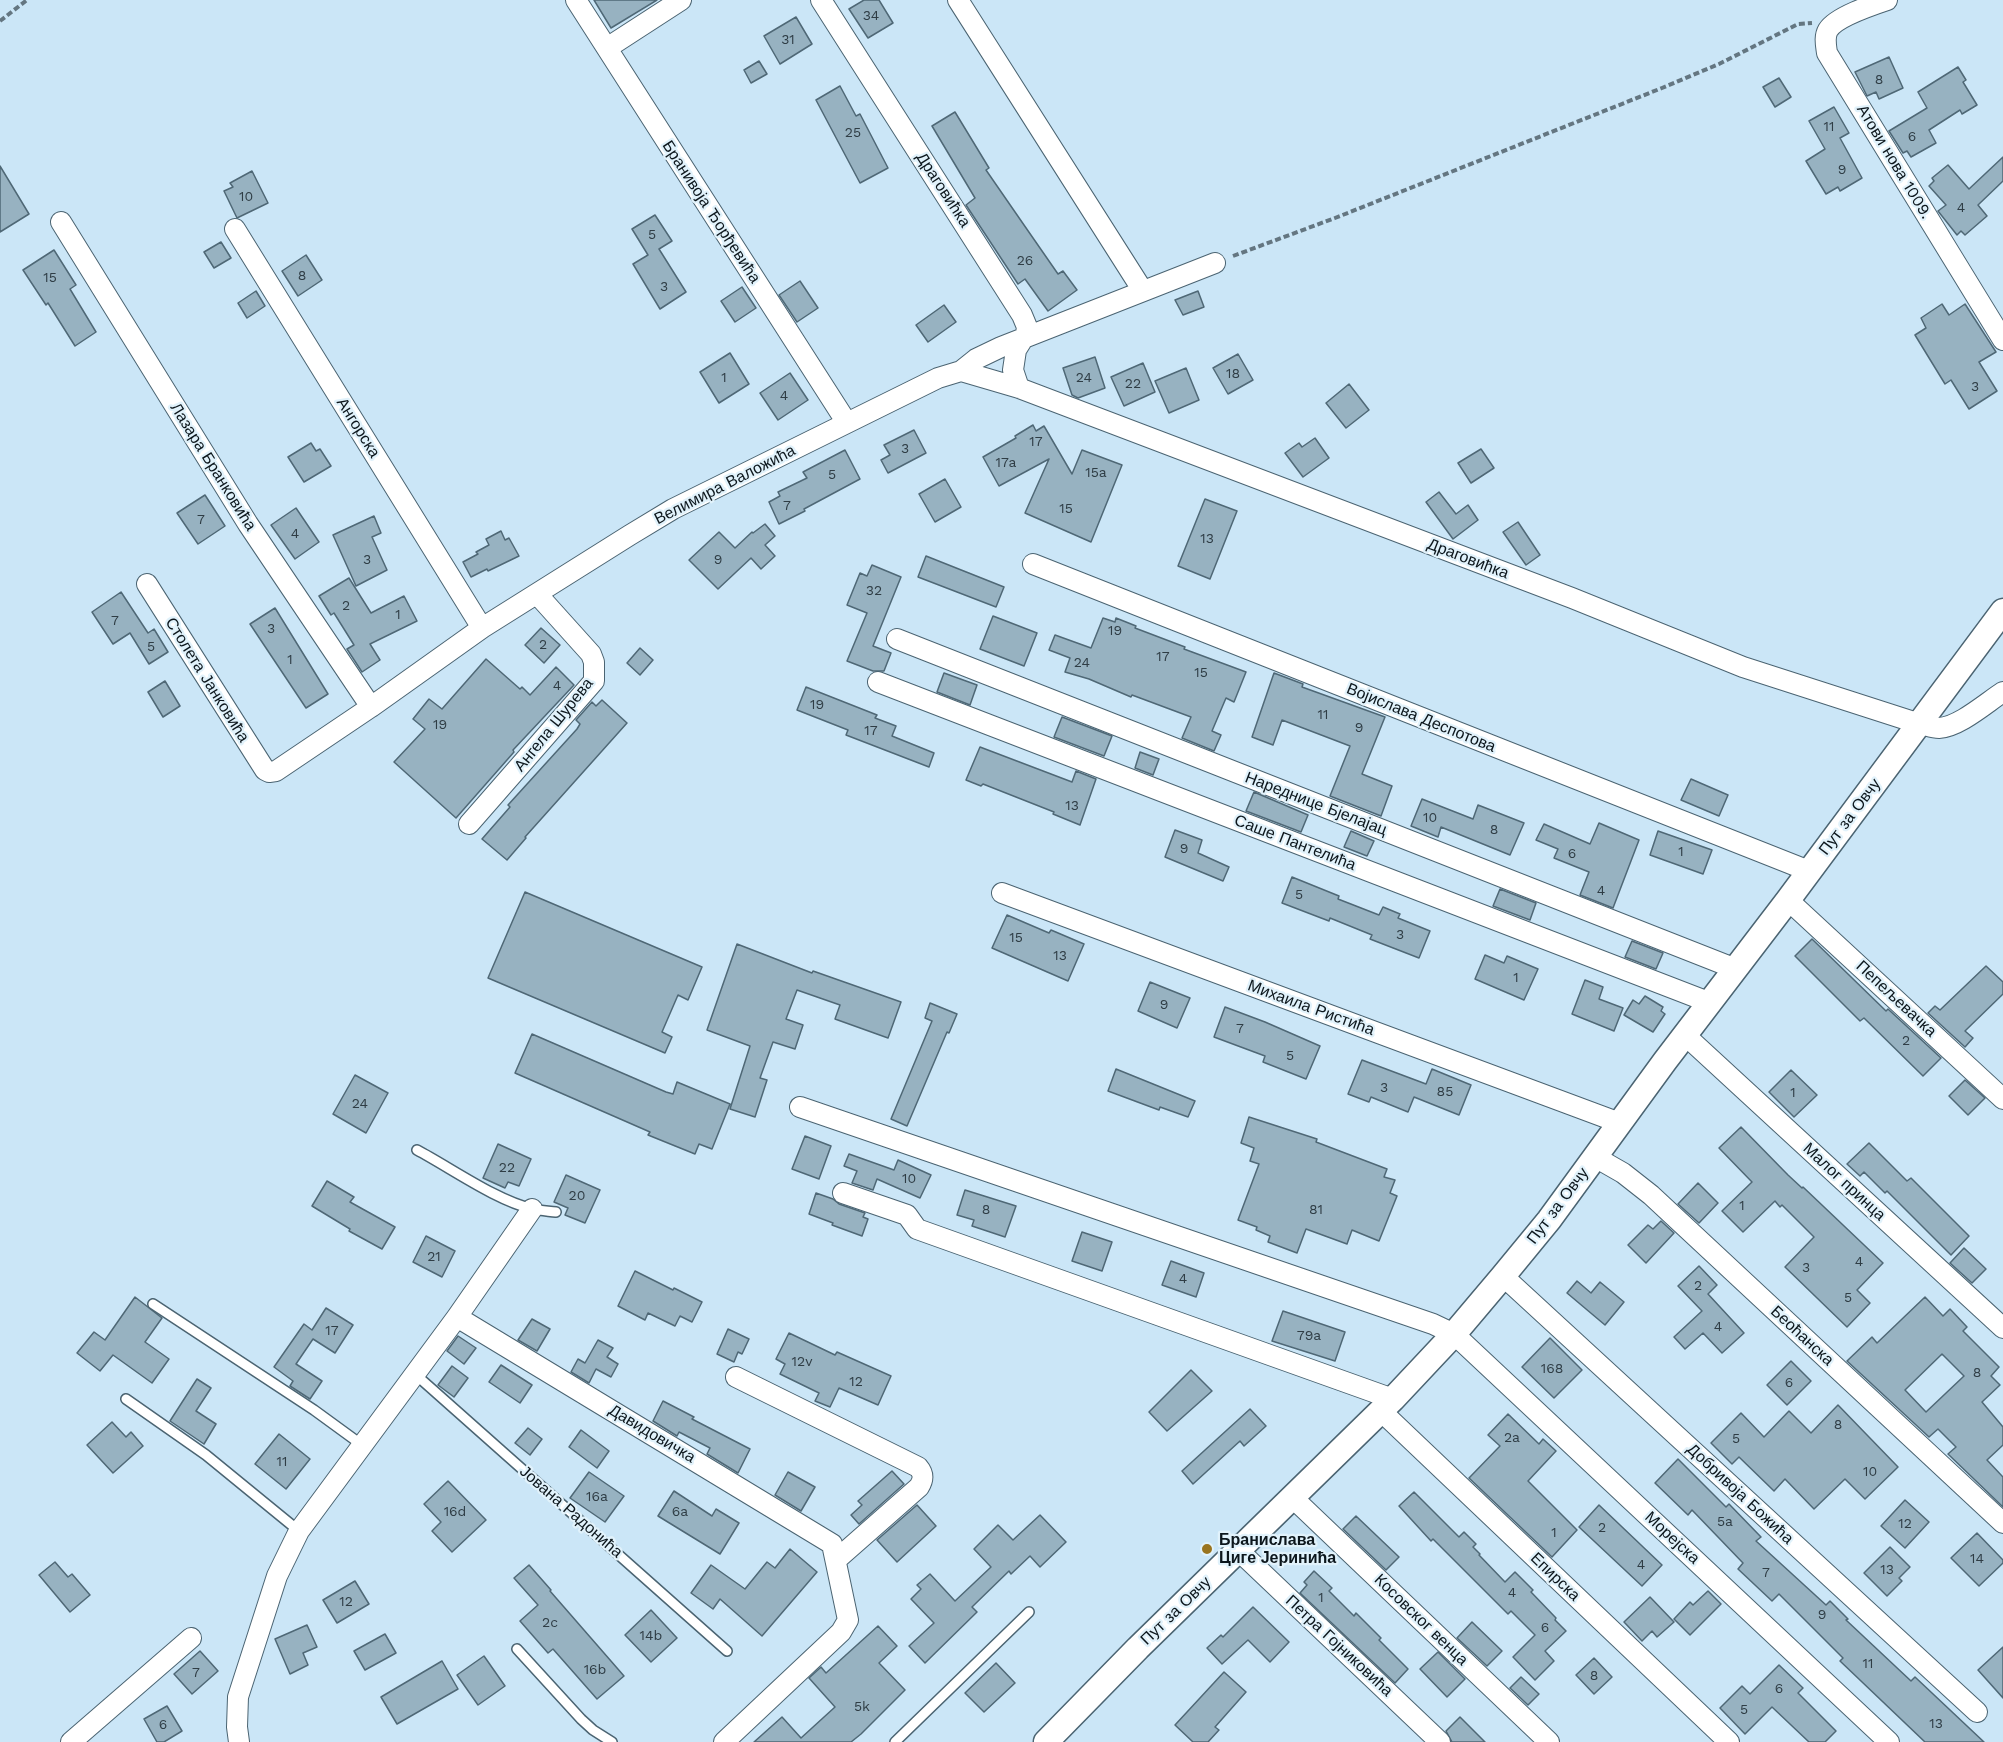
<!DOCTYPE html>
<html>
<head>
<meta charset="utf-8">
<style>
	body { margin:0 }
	canvas { display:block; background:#cbe6f7 }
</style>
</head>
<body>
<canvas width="2003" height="1742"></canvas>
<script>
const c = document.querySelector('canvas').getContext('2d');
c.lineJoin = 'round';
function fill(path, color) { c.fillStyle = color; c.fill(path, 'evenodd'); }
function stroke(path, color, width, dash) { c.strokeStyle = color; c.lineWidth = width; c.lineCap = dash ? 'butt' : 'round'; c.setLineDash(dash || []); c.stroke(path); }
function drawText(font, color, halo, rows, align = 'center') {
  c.font = font + ' "Work Sans",sans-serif'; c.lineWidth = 4.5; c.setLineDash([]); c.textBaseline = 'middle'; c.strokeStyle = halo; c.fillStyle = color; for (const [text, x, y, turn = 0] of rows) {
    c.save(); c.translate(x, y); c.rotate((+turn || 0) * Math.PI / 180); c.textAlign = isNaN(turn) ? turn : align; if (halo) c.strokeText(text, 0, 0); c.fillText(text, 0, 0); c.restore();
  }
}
const building = new Path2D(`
	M594 0H657L611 28Z
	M864 0H879L893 23 868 38 849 9Z
	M796 17 812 44 780 64 764 36Z
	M1889 57 1903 88 1879 99 1876 92 1867 96 1855 72Z
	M759 61 767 74 751 83 744 70Z
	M1958 67 1966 80 1963 82 1977 105 1962 114 1960 110 1929 130 1936 143 1911 157 1907 151 1903 153 1889 131 1927 108 1918 92Z
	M1779 78 1791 97 1775 107 1763 87Z
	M840 86 856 116 860 114 888 168 860 183 816 100Z
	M1834 107 1849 133 1840 138 1862 178 1840 191 1838 187 1826 194 1806 161 1825 149 1809 121Z
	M955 112 989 168 986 170 1024 225 1058 274 1063 271 1077 290 1048 311 1025 279 1018 284 966 205 975 198 932 126Z
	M2003 157V181L1978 205 1987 216 1965 235 1961 231 1957 235 1938 211 1946 205 1929 186 1934 181 1932 178 1948 165 1969 189Z
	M0 166 29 214 0 232Z
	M252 171 268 203 237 218 224 191 233 187 230 183Z
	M655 215 672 241 659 249 686 292 660 309 633 264 648 255 632 229Z
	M221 242 231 258 214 268 204 252Z
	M54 250 76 285 70 289 96 332 75 346 48 303 46 305 23 270Z
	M306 255 322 280 298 296 282 271Z
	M800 281 818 308 797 322 779 295Z
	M742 287 756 308 735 322 721 301Z
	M256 291 265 306 247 318 238 303Z
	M1198 291 1204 307 1183 315 1175 300Z
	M1942 304 1949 315 1965 304 1996 352 1979 362 1997 391 1969 409 1951 380 1945 384 1915 335 1926 328 1921 318Z
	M944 305 956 322 928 342 916 325Z
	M730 353 749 384 719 403 700 372Z
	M1238 354 1253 380 1228 394 1213 368Z
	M1095 357 1105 388 1078 398 1072 395 1063 368Z
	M1143 363 1155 392 1124 406 1111 377Z
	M1186 368 1199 400 1169 413 1155 381Z
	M790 373 808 400 778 420 760 393Z
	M1349 384 1369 410 1346 428 1326 403Z
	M1033 425 1036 431 1044 426 1072 474 1082 450 1122 465 1091 542 1025 513 1049 459 999 486 983 457 1016 438 1015 436Z
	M914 430 926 453 888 473 881 460 890 455 884 445Z
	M1315 438 1329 458 1303 477 1285 453 1299 443 1302 447Z
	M311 443 316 451 320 449 331 466 304 482 288 457Z
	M1481 449 1494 468 1471 483 1458 463Z
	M845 450 860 479 804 509 805 511 779 524 769 502 780 496 778 492 807 478 803 472Z
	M945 479 961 507 935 522 919 494Z
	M1439 492 1456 514 1468 505 1478 520 1453 539 1426 502Z
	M205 495 225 526 198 544 177 513Z
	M1205 499 1237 511 1210 579 1178 566Z
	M296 508 319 542 295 559 271 525Z
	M374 516 381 533 372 537 387 570 356 586 333 535Z
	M1518 522 1540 555 1526 565 1503 532Z
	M765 524 775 536 765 545 775 556 761 569 751 558 718 589 689 560 719 532 735 548 752 532 753 533Z
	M501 531 505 540 509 538 519 556 488 571 487 569 471 577 463 562 478 554 476 552 489 545 486 539Z
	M926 556 1004 587 996 607 918 577Z
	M872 565 901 577 873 646 891 653 884 671H873L847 661 867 613 847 605 860 573 867 576Z
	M349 578 371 613 404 596 417 621 370 644 380 660 362 672 347 649 354 645 334 613 331 615 319 596Z
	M121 592 148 633 154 629 168 652 149 664 130 633 113 644 92 612Z
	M275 608 328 694 306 708 250 624Z
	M993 616 1037 633 1024 666 980 649Z
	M1103 618 1115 622 1116 618 1136 626 1135 628 1185 647 1184 649 1246 672 1234 702 1226 698 1212 731 1221 735 1214 751 1182 738 1191 717 1132 695 1131 697 1089 679 1065 672 1070 658 1049 650 1055 635 1091 648Z
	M541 628 560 645 544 663 525 645Z
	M640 648 653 660 640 675 627 663Z
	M486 659 520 689 522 687 530 695 556 667 574 685 513 750 514 752 456 818 394 762 425 729 413 719 429 699 442 709Z
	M944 673 977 685 970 705 937 692Z
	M1274 673 1303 684 1302 687 1385 717 1362 774 1392 786 1381 816 1330 796 1350 746 1282 720 1273 745 1252 737Z
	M165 681 180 706 163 717 148 692Z
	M806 687 877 715 875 718 896 726 892 736 934 753 929 767 846 735 848 730 797 710Z
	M602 700 627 723 525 837 526 838 507 860 482 839 510 807 508 805 577 729 580 724 576 720 592 702 596 706Z
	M1062 717 1112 736 1104 756 1054 737Z
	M980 747 1072 782 1076 771 1096 779 1080 825 1053 814 1054 812 983 784 981 786 966 780Z
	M1140 752 1159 759 1153 775 1135 768Z
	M1691 779 1728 795 1719 816 1681 800Z
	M1254 792 1308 815 1301 832 1246 811Z
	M1422 799 1473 819 1478 805 1524 823 1510 855 1441 827 1438 837 1411 826Z
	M1599 823 1639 840 1613 908 1580 895 1589 872 1554 858 1558 849 1536 840 1544 824 1590 844Z
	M1175 830 1202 840 1198 853 1229 867 1223 881 1165 857Z
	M1351 831 1374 841 1367 856 1344 847Z
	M1658 831 1712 850 1703 874 1650 855Z
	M1292 877 1339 896 1338 899 1379 915 1383 907 1400 914 1398 918 1430 931 1419 958 1370 939 1372 935 1330 918 1329 921 1282 903Z
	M1500 889 1536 903 1530 920 1493 906Z
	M525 892 702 967 688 1000 678 995 662 1032 672 1037 665 1053 488 978Z
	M1007 915 1049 933 1051 930 1084 944 1068 981 992 948Z
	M1812 939 1886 1011 1888 1009 1941 1058 1923 1076 1864 1018 1860 1021 1795 956Z
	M1632 941 1663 953 1656 969 1625 957Z
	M737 944 812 973 813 971 901 1002 888 1038 835 1019 840 1005 797 990 786 1019 803 1025 795 1049 773 1042 760 1078 767 1080 755 1117 730 1109 750 1046 707 1030Z
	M1485 955 1504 963 1507 956 1538 969 1524 1000 1475 979Z
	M1986 966 2003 982V994L1965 1031 1973 1038 1965 1047 1928 1013 1935 1006 1940 1010Z
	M1585 980 1603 987 1599 999 1623 1008 1614 1031 1572 1014Z
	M1150 982 1190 998 1177 1028 1138 1011Z
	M1645 996 1663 1007 1661 1011 1665 1014 1653 1032 1624 1015 1633 1000 1639 1004Z
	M930 1003 957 1014 949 1033 947 1032 907 1126 891 1119 932 1021 925 1018Z
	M1225 1007 1265 1022 1320 1046 1306 1079 1263 1062 1265 1056 1214 1037Z
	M532 1034 666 1092 673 1094 677 1082 730 1104 712 1149 699 1144 695 1154 648 1135 650 1132 515 1073Z
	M1362 1060 1426 1084 1432 1069 1471 1085 1459 1115 1414 1097 1408 1112 1371 1097 1369 1102 1348 1094Z
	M1116 1069 1195 1101 1188 1117 1160 1107 1159 1110 1108 1091Z
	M1791 1070 1817 1095 1794 1117 1769 1092Z
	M355 1075 388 1093 366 1133 333 1114Z
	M1965 1080 1985 1098 1968 1115 1949 1096Z
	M1249 1117 1317 1139 1316 1142 1387 1169 1384 1177 1395 1180 1390 1193 1397 1196 1379 1241 1352 1230 1347 1244 1306 1229 1297 1253 1268 1242 1270 1236 1256 1230 1257 1227 1238 1220 1259 1164 1250 1161 1254 1148 1241 1143Z
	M1741 1127 1788 1175 1802 1188 1803 1187 1883 1263 1857 1290 1870 1303 1847 1327 1785 1267 1814 1237 1782 1205 1780 1207 1775 1201 1743 1232 1722 1211 1752 1182 1719 1148Z
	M805 1136 831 1146 819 1179 792 1169Z
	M1869 1143 1907 1181 1911 1178 1969 1236 1951 1255 1887 1191 1885 1193 1864 1172 1860 1176 1847 1164Z
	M498 1144 531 1159 519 1186 508 1182 505 1188 483 1178Z
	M849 1154 894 1170 898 1160 931 1175 920 1198 877 1179 873 1190 852 1183 857 1171 844 1166Z
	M566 1175 600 1190 585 1223 565 1215 568 1208 554 1202Z
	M327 1181 354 1197 350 1202 395 1227 382 1249 349 1231 350 1229 312 1206Z
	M1698 1183 1718 1203 1699 1223 1678 1204Z
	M965 1190 1016 1206 1005 1237 972 1226 974 1220 957 1215Z
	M816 1193 833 1199 839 1204 865 1213 863 1217 868 1219 862 1236 832 1225 833 1223 809 1214Z
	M1661 1221 1674 1233 1646 1263 1628 1245 1648 1225 1653 1229Z
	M1082 1232 1112 1242 1102 1271 1072 1261Z
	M426 1236 455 1251 442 1277 413 1262Z
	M1964 1248 1986 1269 1972 1283 1950 1263Z
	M1171 1261 1204 1273 1196 1297 1162 1285Z
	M1699 1266 1717 1285 1708 1294 1744 1333 1722 1353 1703 1333 1685 1349 1674 1337 1702 1311 1678 1286Z
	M635 1271 673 1290 674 1288 702 1302 692 1322 680 1316 675 1326 648 1313 645 1320 618 1306Z
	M1577 1281 1591 1293 1600 1282 1624 1302 1605 1325 1567 1293Z
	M135 1297 162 1318 145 1342 169 1359 152 1383 113 1355 100 1371 77 1353 94 1332 105 1340Z
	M1925 1297 1943 1316 1950 1309 1967 1327 1963 1331 1999 1367 1991 1376 2000 1385 1982 1402 2003 1427V1445L1987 1460 2003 1477V1507L1948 1454 1956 1447 1938 1429 1929 1437 1847 1361 1872 1337 1877 1343ZM1942 1354 1964 1376 1926 1412 1905 1390Z
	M326 1308 353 1325 335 1353 313 1339 296 1364 322 1381 310 1399 290 1386 293 1381 274 1367 304 1324 312 1330Z
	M1283 1311 1345 1332 1335 1361 1272 1341Z
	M532 1319 550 1329 537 1351 518 1340Z
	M728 1329 749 1339 742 1354 738 1352 734 1362 717 1354Z
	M789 1333 835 1355 837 1352 891 1376 878 1405 839 1388 830 1407 815 1401 819 1393 780 1374 785 1364 776 1359Z
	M458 1336 476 1348 464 1364 447 1351Z
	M1550 1338 1582 1370 1554 1398 1522 1367Z
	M598 1340 613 1348 607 1357 618 1364 611 1377 596 1369 589 1383 571 1372 578 1359 585 1363Z
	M1791 1361 1811 1381 1787 1405 1767 1385Z
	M501 1365 532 1385 520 1403 489 1382Z
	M452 1366 468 1378 454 1397 438 1385Z
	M1191 1370 1212 1391 1167 1431 1149 1412Z
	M197 1379 211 1388 196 1411 216 1424 204 1444 170 1421Z
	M663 1401 694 1417 692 1419 750 1449 738 1473 707 1454 710 1448 679 1432 677 1436 653 1421Z
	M1838 1405 1898 1467 1865 1499 1845 1479 1814 1509 1785 1479 1774 1491 1739 1457 1732 1464 1711 1443 1741 1413 1764 1437 1789 1411 1811 1433Z
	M1250 1409 1266 1426 1244 1446 1240 1441 1193 1484 1182 1471Z
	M1508 1414 1539 1444 1543 1439 1556 1451 1528 1481 1577 1530 1552 1557 1469 1478 1500 1446 1488 1435Z
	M112 1422 126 1437 131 1432 143 1446 113 1473 87 1445Z
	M528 1428 542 1439 530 1455 515 1443Z
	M581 1430 609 1451 597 1468 569 1447Z
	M279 1434 310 1459 286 1489 255 1464Z
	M1678 1459 1726 1507 1729 1504 1761 1537 1756 1541 1826 1605 1830 1601 1848 1619 1846 1620 1911 1681 1915 1677 1984 1742H1925L1840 1661 1843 1658 1779 1594 1772 1601 1738 1569 1743 1563 1692 1510 1688 1515 1655 1483Z
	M892 1471 904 1484 859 1524 851 1515 862 1505 858 1501Z
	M589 1472 624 1496 605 1522 570 1498Z
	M788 1472 815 1487 801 1511 775 1495Z
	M448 1481 486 1520 452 1552 432 1531 441 1522 424 1504Z
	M674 1491 712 1516 716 1509 739 1523 720 1554 658 1516Z
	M1414 1492 1459 1537 1464 1532 1476 1544 1473 1547 1480 1554 1479 1555 1505 1582 1515 1572 1533 1590 1531 1592 1556 1618 1555 1620 1566 1631 1545 1651 1554 1661 1535 1680 1513 1657 1535 1635 1511 1611 1508 1614 1433 1539 1431 1541 1399 1506Z
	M1905 1500 1929 1522 1905 1548 1881 1526Z
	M917 1505 936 1526 897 1562 877 1540Z
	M1599 1505 1662 1565 1642 1586 1579 1527Z
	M1040 1515 1066 1542 1040 1567 1030 1556 1011 1574 1009 1571 972 1607 977 1612 925 1663 909 1646 934 1623 911 1599 921 1589 917 1585 930 1574 955 1601 991 1567 974 1549 998 1525 1013 1540Z
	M1356 1516 1399 1557 1386 1570 1343 1529Z
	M1977 1533 2003 1560V1563L1979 1586 1951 1558Z
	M1890 1547 1910 1567 1899 1578 1902 1581 1887 1596 1864 1573Z
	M790 1549 817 1572 762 1636 720 1599 713 1609 691 1593 711 1565 745 1589 767 1562 775 1568Z
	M55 1562 68 1577 72 1574 90 1595 70 1612 39 1575Z
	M529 1565 551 1590 550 1591 624 1676 597 1699 553 1649 548 1653 520 1621 538 1605 514 1578Z
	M1314 1571 1332 1588 1329 1591 1354 1616 1356 1613 1381 1638 1379 1640 1408 1669 1395 1683 1300 1593 1307 1585 1304 1582Z
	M355 1581 369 1604 337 1623 323 1600Z
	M1708 1591 1721 1604 1690 1635 1674 1619 1690 1602 1693 1605Z
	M1650 1597 1674 1622 1657 1637 1652 1631 1642 1641 1624 1622Z
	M1253 1607 1289 1642 1270 1662 1248 1640 1222 1664 1207 1648 1221 1635 1223 1637Z
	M651 1610 677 1638 651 1662 625 1635Z
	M1472 1622 1502 1651 1487 1666 1457 1638Z
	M307 1625 317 1647 303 1653 308 1665 290 1674 275 1639Z
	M878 1626 897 1646 879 1663 905 1690 861 1734 851 1742H754L782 1717 801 1738 835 1707 809 1678 821 1667 826 1673Z
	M385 1634 396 1653 365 1670 354 1651Z
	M2003 1647V1698L1978 1670Z
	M200 1651 218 1671 192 1694 174 1674Z
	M1438 1652 1465 1679 1447 1697 1420 1669Z
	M484 1656 505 1686 478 1705 457 1675Z
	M1594 1658 1612 1677 1594 1694 1576 1675Z
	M442 1661 458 1689 397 1724 381 1697Z
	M996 1663 1015 1683 984 1712 965 1693Z
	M1779 1665 1803 1688 1798 1693 1836 1731 1825 1742H1809L1772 1707 1745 1734 1720 1708 1742 1686 1750 1694Z
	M1224 1672 1246 1692 1215 1727 1219 1730 1208 1742H1193L1175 1725Z
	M1521 1677 1539 1694 1528 1705 1510 1688Z
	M167 1706 182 1731 164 1742H157L144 1719Z
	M1460 1717 1485 1742H1452L1446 1731Z`);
fill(building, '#97b2c1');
stroke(building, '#4f6876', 1.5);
const service = new Path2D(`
	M417 1150C451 1168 497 1201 533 1209 541 1211 549 1211 556 1212
	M153 1304 314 1410 362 1445
	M415 1374 727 1651
	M126 1399 206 1455 299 1531
	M517 1649 581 1719 593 1730 612 1742
	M895 1742 1029 1612`);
const minor = new Path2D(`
	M576 0 847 423
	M821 0 1022 315 1027 327 1026 334 1016 350 1013 370 1019 388
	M958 0 1143 291
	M1887 0C1872 5 1836 17 1828 30 1824 37 1826 45 1827 53L2003 340
	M607 48 681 0
	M61 222 248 524 371 707
	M235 229 482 628
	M961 371 1019 388 1572 598 1743 667 1920 724C1926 725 1932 728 1939 728 1959 727 1986 703 2003 692
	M1033 564 1809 871
	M147 584 265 770 269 772 276 771 371 707 482 628 630 535 673 509 938 378 961 371 976 359 1001 347 1215 263
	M897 639 1736 969
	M878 682 1711 1003
	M469 824 594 681V662L591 654 537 594
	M1002 893 1620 1123
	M1788 900 2003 1099
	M1686 1036 2003 1328
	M800 1107 1433 1324 1454 1334 1889 1742
	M1595 1157 1623 1173 1651 1195 2003 1523
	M843 1193 907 1215 917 1229 1393 1399
	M1503 1276 1977 1712
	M457 1317 832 1544 848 1620 841 1632 724 1742
	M736 1377 918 1467C924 1474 924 1479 919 1487L836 1560
	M1381 1411 1729 1742
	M1293 1498 1549 1742
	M1238 1550 1440 1742
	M71 1742 191 1638
	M239 1742 237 1727 238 1697 277 1576 299 1531 457 1317 532 1209`);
const tertiary = new Path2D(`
	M1046 1742 1138 1648 1393 1399 1454 1334 1503 1276 1549 1220 1665 1061 1788 900 2003 611`);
stroke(service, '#4b6472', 12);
stroke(minor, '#4b6472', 22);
stroke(tertiary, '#4b6472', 27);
stroke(new Path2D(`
	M0 21 27 0
	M1233 256 1335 218 1662 88 1719 64 1798 24 1812 23`), '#647681', 4, [6, 3]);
stroke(service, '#fff', 9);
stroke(minor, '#fff', 20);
stroke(tertiary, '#fff', 24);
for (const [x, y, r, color] of [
	[1207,1549,6,"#99741f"]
]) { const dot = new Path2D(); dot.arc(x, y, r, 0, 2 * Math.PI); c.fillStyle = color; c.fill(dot); stroke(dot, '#e1f2fb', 2); }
drawText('14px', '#2f3d45', null, [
	["34",871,16],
	["31",788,40],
	["8",1879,80],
	["11",1829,127],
	["25",853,133],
	["6",1912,137],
	["9",1842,170],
	["10",246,197],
	["4",1961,208],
	["5",652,235],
	["26",1025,261],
	["8",302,276],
	["15",50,278],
	["3",664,287],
	["18",1233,374],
	["1",724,378],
	["24",1084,378],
	["22",1133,384],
	["3",1975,387],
	["4",784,396],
	["17",1036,442],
	["3",905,449],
	["17a",1006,463],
	["15a",1096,473],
	["5",832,475],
	["7",787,506],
	["15",1066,509],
	["7",201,520],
	["4",295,534],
	["13",1207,539],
	["3",367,560],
	["9",718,560],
	["32",874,591],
	["2",346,606],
	["1",398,615],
	["7",115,621],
	["3",271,629],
	["19",1115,631],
	["2",543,645],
	["5",151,647],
	["17",1163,657],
	["1",290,660],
	["24",1082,663],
	["15",1201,673],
	["4",557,686],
	["19",817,705],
	["11",1323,715],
	["19",440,725],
	["9",1359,728],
	["17",871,731],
	["13",1072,806],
	["10",1430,818],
	["8",1494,830],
	["9",1184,849],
	["1",1681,852],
	["6",1572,854],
	["4",1601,891],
	["5",1299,895],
	["3",1400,935],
	["15",1016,938],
	["13",1060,956],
	["1",1516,978],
	["9",1164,1005],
	["7",1240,1029],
	["2",1906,1041],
	["5",1290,1056],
	["3",1384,1088],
	["85",1445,1092],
	["1",1793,1093],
	["24",360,1104],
	["22",507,1168],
	["10",909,1179],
	["20",577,1196],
	["1",1742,1206],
	["8",986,1210],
	["81",1316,1210],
	["21",434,1257],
	["4",1859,1262],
	["3",1806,1268],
	["4",1183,1279],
	["2",1698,1286],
	["5",1848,1298],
	["4",1718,1327],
	["17",332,1331],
	["79a",1309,1336],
	["12v",802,1362],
	["168",1552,1369],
	["8",1977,1373],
	["12",856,1382],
	["6",1789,1383],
	["8",1838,1425],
	["2a",1512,1438],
	["5",1736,1439],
	["11",282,1462],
	["10",1870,1472],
	["16a",597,1497],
	["16d",455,1512],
	["6a",680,1512],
	["5a",1725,1522],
	["12",1905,1524],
	["2",1602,1528],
	["1",1554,1533],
	["14",1977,1559],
	["4",1641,1565],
	["13",1887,1570],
	["7",1766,1573],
	["4",1512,1593],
	["1",1321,1598],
	["12",346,1602],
	["9",1822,1615],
	["2c",550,1623],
	["6",1545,1628],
	["14b",651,1636],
	["11",1868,1664],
	["16b",595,1670],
	["7",196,1673],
	["8",1594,1676],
	["6",1779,1689],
	["5k",862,1707],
	["5",1744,1710],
	["13",1936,1724],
	["6",163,1725]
]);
drawText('16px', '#0c161c', '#e1f2fb', [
	["Атови нова 1009.",1894,162,59],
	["Драговићка",943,190,57],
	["Бранивоја Ђорђевића",711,212,57],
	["Ангорска",358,428,58],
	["Лазара Бранковића",213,467,58],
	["Велимира Валожића",725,485,-27],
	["Драговићка",1468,559,21],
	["Столета Јанковића",207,680,58],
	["Војислава Деспотова",1421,718,22],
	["Ангела Шурева",554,725,-51],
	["Нареднице Бјелајац",1316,804,21],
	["Пут за Овчу",1850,817,-53],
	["Саше Пантелића",1295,843,21],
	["Пепељевачка",1896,999,43],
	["Михаила Ристића",1311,1008,20],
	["Малог принца",1844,1182,43],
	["Пут за Овчу",1558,1206,-53],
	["Беоћанска",1802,1336,43],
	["Давидовичка",652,1434,31],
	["Добривоја Божића",1740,1494,43],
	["Јована Радонића",571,1512,41],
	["Морејска",1672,1538,43],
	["Епирска",1555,1577,44],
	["Пут за Овчу",1176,1611,-44],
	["Косовског венца",1421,1620,44],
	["Петра Гојниковића",1339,1646,43]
]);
drawText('bold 16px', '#0c161c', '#e1f2fb', [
	["Бранислава",1219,1540],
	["Циге Јеринића",1219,1558]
], 'left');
</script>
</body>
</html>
